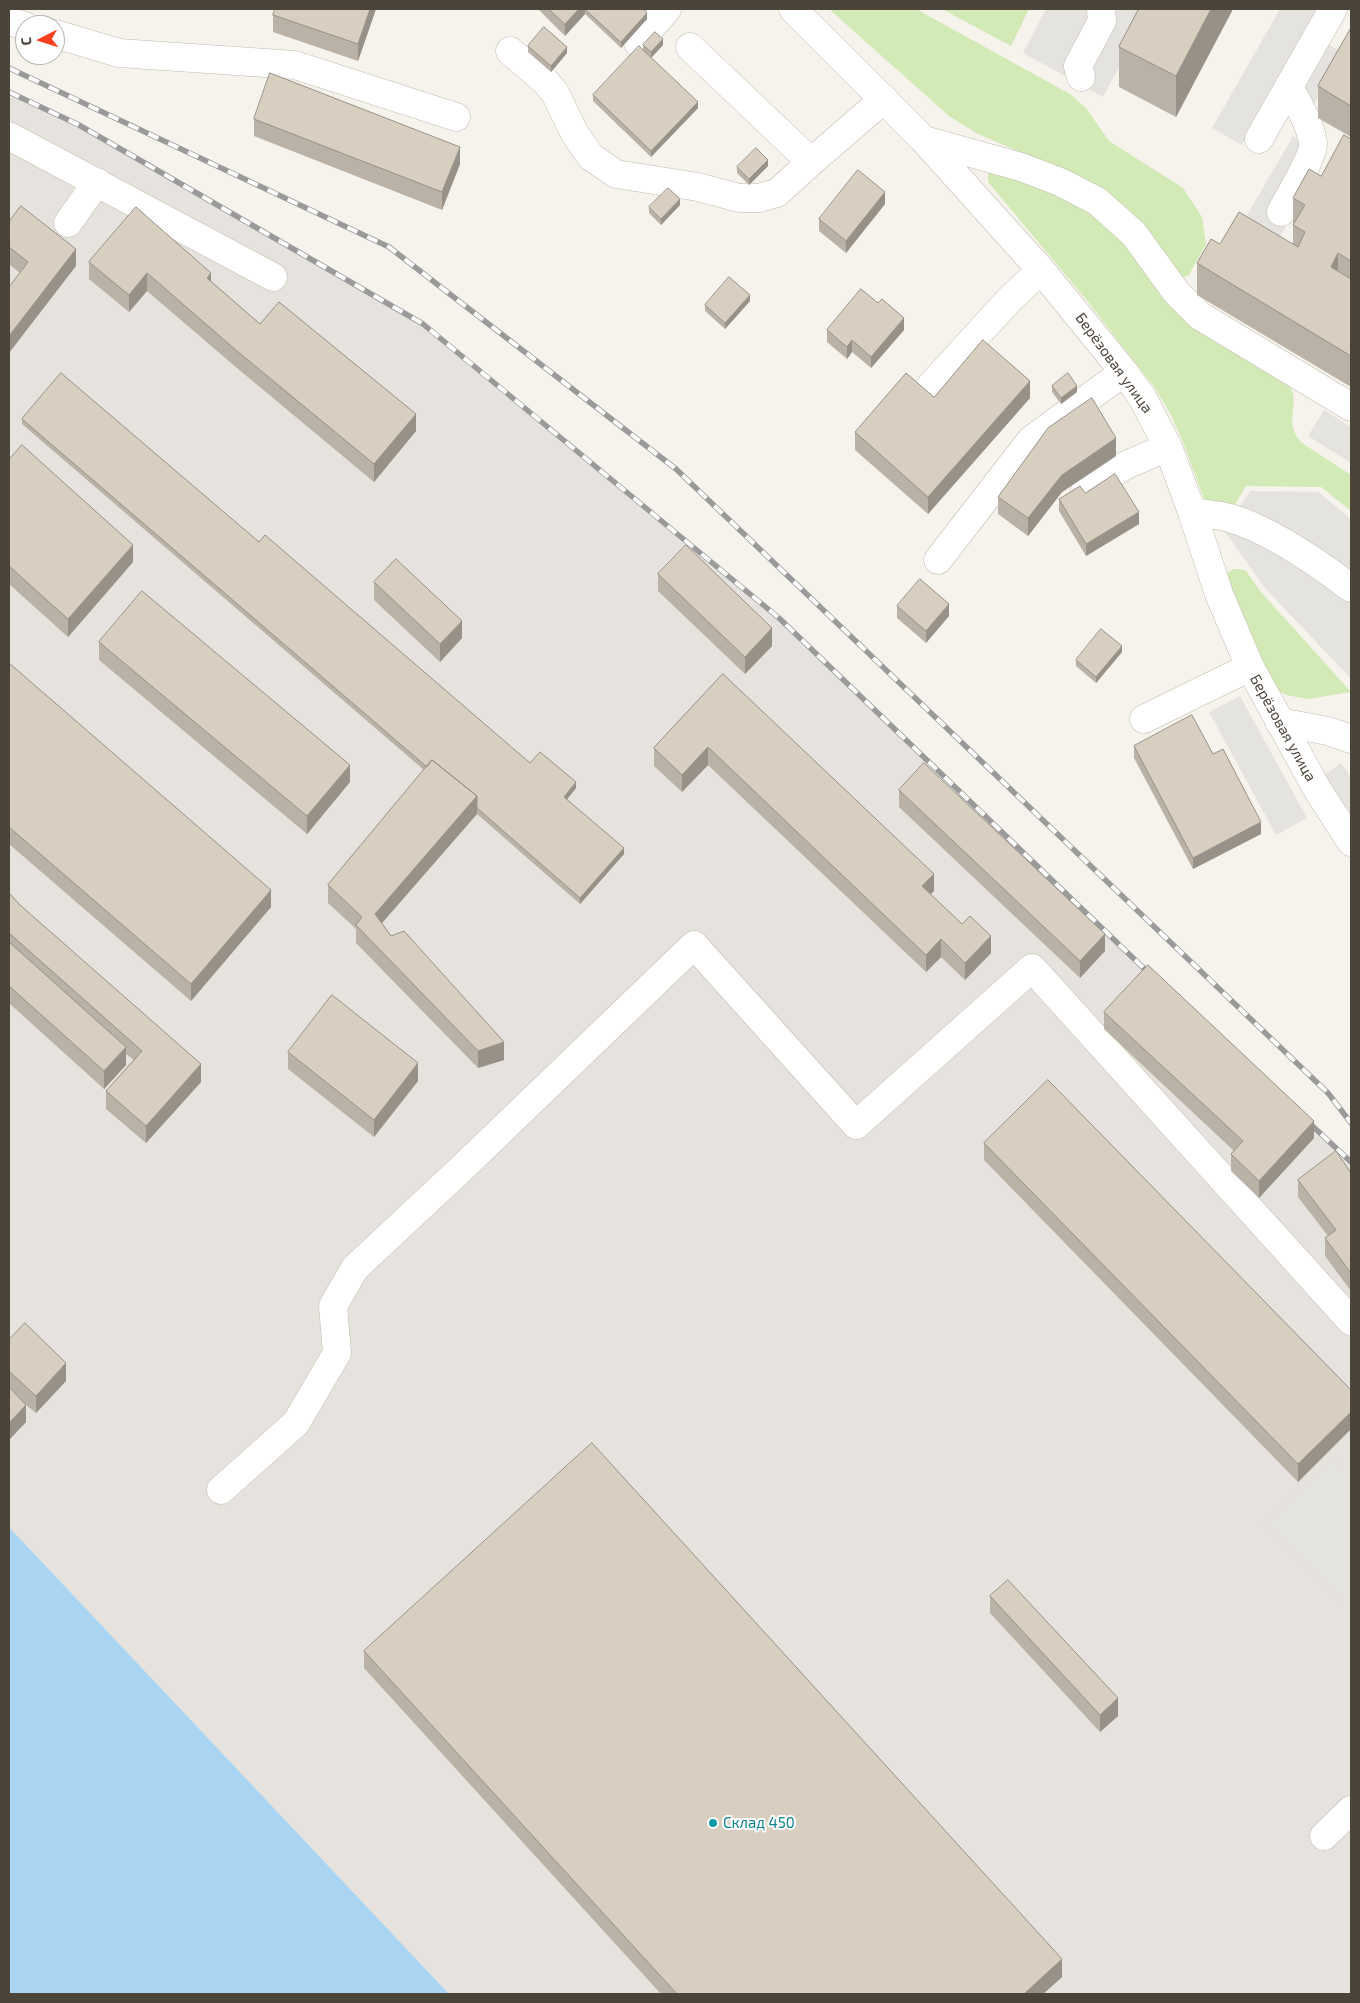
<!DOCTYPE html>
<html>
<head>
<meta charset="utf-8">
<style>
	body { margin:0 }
	#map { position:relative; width:1360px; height:2003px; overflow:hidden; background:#f6f3ec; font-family:"Exo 2",sans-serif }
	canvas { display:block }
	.frame { position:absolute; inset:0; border:10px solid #4b4439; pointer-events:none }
	.north { position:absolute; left:15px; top:15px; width:50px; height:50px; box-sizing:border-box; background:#fff; border:1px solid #b7b4b0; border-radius:50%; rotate:265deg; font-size:14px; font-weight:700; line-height:20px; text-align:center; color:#4b4439 }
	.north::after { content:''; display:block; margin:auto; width:18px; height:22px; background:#fc3f1d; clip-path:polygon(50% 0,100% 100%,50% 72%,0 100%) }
</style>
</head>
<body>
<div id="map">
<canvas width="1360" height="2003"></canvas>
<div class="frame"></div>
<div class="north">С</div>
</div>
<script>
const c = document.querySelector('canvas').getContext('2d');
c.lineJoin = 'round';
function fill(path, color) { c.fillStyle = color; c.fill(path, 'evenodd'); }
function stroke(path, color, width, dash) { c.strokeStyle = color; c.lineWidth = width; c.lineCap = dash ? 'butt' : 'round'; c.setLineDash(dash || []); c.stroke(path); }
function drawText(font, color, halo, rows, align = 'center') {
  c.font = font + ' "Exo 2",sans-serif'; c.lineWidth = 4; c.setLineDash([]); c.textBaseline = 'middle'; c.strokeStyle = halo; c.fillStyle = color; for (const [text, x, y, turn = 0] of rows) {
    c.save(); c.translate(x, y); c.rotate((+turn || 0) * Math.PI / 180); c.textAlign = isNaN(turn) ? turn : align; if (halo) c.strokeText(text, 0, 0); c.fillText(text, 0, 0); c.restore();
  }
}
fill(new Path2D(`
	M9 92 79 125 423 324 779 618 1100 927 1351 1162V1994H449L9 1527Z`), '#e6e2dd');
fill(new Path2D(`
	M829 9H916L1070 94 1086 108 1109 141 1183 188 1202 217 1206 244 1189 275 1183 277 1176 273 1066 172 978 134 949 116Z
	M942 9H1029L1011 46Z
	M988 172 1014 175 1089 209 1286 380C1305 404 1280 420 1302 443L1351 475V511L1321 487 1246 486 1233 508 1208 505 1204 499 1183 442 1171 415 1155 388 1085 298 988 182Z
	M1234 569H1241L1246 571 1261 592 1351 692 1308 699 1286 695 1271 686 1258 665 1226 574Z`), '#d2eab5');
fill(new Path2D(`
	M1046 9H1150L1103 97 1023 53Z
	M1280 9H1319L1242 145 1212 128Z
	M1325 43 1343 52 1313 106 1295 96Z
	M1293 136 1326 156 1277 242 1243 222Z
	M1324 410 1351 427V463L1308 436Z
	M1251 491 1318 492 1351 519V679L1265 588 1223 529Z
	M1240 696 1307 818 1276 835 1209 712Z
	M1341 763 1351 777V814L1323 776Z
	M1335 1456 1351 1477V1607L1262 1524Z`), '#e5e3e0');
fill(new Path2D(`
	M9 1527 449 1994H9Z`), '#a9d4f2');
const minor = new Path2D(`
	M793 9 924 140 1041 270 1124 372 1142 397 1168 447 1192 512 1219 594 1250 667 1317 789 1351 842
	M9 21 25 26
	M55 34 119 53 295 65 456 117
	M638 43 667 9
	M690 47 811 162 884 99
	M510 51 545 81 555 93 575 134 591 157 616 174 698 187 739 198H759L777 193 811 162
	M1081 77 1078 66 1102 21 1101 9
	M9 136 273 277
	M1259 139 1333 9
	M924 140 1021 167 1060 182 1097 201 1134 234 1176 292 1200 316 1351 407
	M1281 212C1288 198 1314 157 1313 143 1311 124 1297 103 1289 86
	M68 223 97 182
	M925 392 1010 299 1041 270
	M1085 490 1126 465 1168 447
	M1192 512C1205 514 1218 515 1230 518 1271 530 1318 563 1351 588
	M938 560 1031 440 1124 372
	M1144 719 1250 667
	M1279 722 1328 731 1351 739
	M221 1490 296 1423 337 1353 333 1306 355 1268 461 1169 694 945 856 1125 1032 968 1351 1321
	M1324 1836 1351 1810`);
stroke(minor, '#c2bbae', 29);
stroke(minor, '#fff', 28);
const rail = new Path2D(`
	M9 68 389 247 676 469 1328 1093 1351 1123
	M9 92 79 125 423 324 779 618 1155 979
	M1305 1119 1351 1162`);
stroke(rail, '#9a9a9a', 5.5);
stroke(rail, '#fff', 4, [11]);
fill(new Path2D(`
	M376 9 358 61 273 32V15Z
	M539 9H643L647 19 621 48 585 14 565 36 539 10Z
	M1233 9 1176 117 1119 87V47Z
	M1351 28V137L1318 118V86Z
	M643 45H663L651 58 698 108 651 157 593 101V95L643 50Z
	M528 46 567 53 551 72 528 52Z
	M254 119 460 164 442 210 254 136Z
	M1351 139V387L1197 295V263L1220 244 1293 243V198L1321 176Z
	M768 166 749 185 737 173V167Z
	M885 204 846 253 819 231V219Z
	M680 205 661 225 649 213V207Z
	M9 222 76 266 20 273 9 264Z
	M89 262 211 281 260 324 416 431 374 482 237 368 147 291 129 312 89 279Z
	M750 301 725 329 705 311V305Z
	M827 330H904L871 368 852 352 847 359 827 342Z
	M1052 386 1077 392 1061 404 1052 392Z
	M934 397 1030 398 928 514 855 450V432Z
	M22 419 259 542 530 763 576 788 567 799 624 854 580 904 477 814 382 923 391 936 504 1060 478 1068 356 943V929L328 903V885L424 770 22 424Z
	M1116 456 1062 492 1028 536 998 514V497Z
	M9 460 133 562 68 637 9 584Z
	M1085 493 1139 524 1086 556 1059 511V499Z
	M658 574 772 646 745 674 658 591Z
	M374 582 462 638 440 662 374 600Z
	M897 606 949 616 926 643 897 618Z
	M99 642 350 782 307 834 99 660Z
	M1122 652 1096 683 1076 666V660Z
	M9 663 271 907 191 1001 9 844Z
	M723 674 934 891 930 894 991 953 965 980 941 957 926 972 708 765 682 792 654 766V748Z
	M1134 746 1213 754 1261 834 1193 869 1134 758Z
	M899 790 1105 951 1080 978 899 807Z
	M9 893 20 905 201 1082 146 1143 106 1109V1091L134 1060 126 1054V1065L104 1089 9 1003Z
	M1104 1012 1314 1138 1259 1198 1231 1171V1154L1234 1151 1104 1029Z
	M288 1052 418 1081 374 1137 288 1069Z
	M984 1143 1351 1390V1429L1298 1482 984 1160Z
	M1351 1173V1291L1325 1256V1238L1328 1236 1298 1197V1180Z
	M9 1340 66 1381 36 1413 26 1405V1422L9 1440Z
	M990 1596 1118 1716 1100 1732 990 1613Z
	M364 1651 1062 1977 1043 1994H661L364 1668Z`), '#bab2a6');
fill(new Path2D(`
	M370 9H376L358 61V44Z
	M579 9H590H585V14L565 36V24Z
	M1211 9H1233L1176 117V76Z
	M647 13V19L621 48V42Z
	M663 39V45L651 58V52Z
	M567 47V53L551 72V66Z
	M698 102V108L651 157V151Z
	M460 147V164L442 210V192Z
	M768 160V166L749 185V179Z
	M885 192V204L846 253V241Z
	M680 199V205L661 225V219Z
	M76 249V266L9 353V336Z
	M1338 253V285L1331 267Z
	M147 273V291L129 312V295Z
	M211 273V290L207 278Z
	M750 295V301L725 329V323Z
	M904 318V330L871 368V357Z
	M852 340V352L847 359V347Z
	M1030 381V398L928 514V497Z
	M1077 386V392L1061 404V398Z
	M416 414V431L374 482V464Z
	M1116 438V456L1062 492 1028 536V518L1062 475Z
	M1139 512V524L1086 556V544Z
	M133 545V562L68 637V619Z
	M949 604V616L926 643V631Z
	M462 621V638L440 662V644Z
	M772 628V646L745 674V657Z
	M1122 646V652L1096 683V677Z
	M708 747V765L682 792V775Z
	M350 765V782L307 834V816Z
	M576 782V788L564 803V797Z
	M477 796V814L375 931V914Z
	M1261 822V834L1193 869V858Z
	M624 848V854L580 904V898Z
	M934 874V891L922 903V886Z
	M271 890V907L191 1001V984Z
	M1105 934V951L1080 978V961Z
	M991 936V953L965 980V963Z
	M941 939V957L926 972V955Z
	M504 1042V1060L478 1068V1051Z
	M126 1047V1065L104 1089V1071Z
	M418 1063V1081L374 1137V1120Z
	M201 1064V1082L146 1143V1126Z
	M1314 1121V1138L1259 1198V1181Z
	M66 1363V1381L36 1413V1396Z
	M26 1405V1422L9 1440V1423Z
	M1351 1412V1429L1298 1482V1464Z
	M1118 1698V1716L1100 1732V1715Z
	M1062 1959V1977L1043 1994H1024Z`), '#979187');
const building = new Path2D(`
	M275 9H370L358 44 273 15Z
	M549 9H579L565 24Z
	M585 9H643L647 13 621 42Z
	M1139 9H1211L1176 76 1119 47Z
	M544 27 567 47 551 66 528 46Z
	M1351 28V106L1318 86Z
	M655 32 663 39 651 52 643 45Z
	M639 46 698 102 651 151 593 95Z
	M270 73 460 147 442 192 254 119Z
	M1344 135 1351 139V261L1338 253 1331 267 1351 279V356L1197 263 1211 239 1220 244 1239 212 1298 247 1305 232 1293 225 1305 205 1293 198 1309 169 1321 176Z
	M756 148 768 160 749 179 737 167Z
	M858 170 885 192 846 241 819 219Z
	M668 188 680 199 661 219 649 207Z
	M21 206 76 249 9 336V287L28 262 9 247V222Z
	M136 207 211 273 207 278 260 324 279 302 416 414 374 464 237 351 147 273 129 295 89 262Z
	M729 277 750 295 725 323 705 305Z
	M861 289 878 303 882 299 904 318 871 357 852 340 847 347 827 330Z
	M983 340 1030 381 928 497 855 432 906 373 934 397Z
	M61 373 259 542 265 535 530 763 540 752 576 782 564 797 624 848 580 898 477 808V796L432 760 427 767 22 419Z
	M1068 373 1077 386 1061 398 1052 386Z
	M1092 398 1116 438 1062 475 1028 518 998 497 1048 428Z
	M22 445 133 545 68 619 9 566V460Z
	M1115 474 1139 512 1086 544 1059 499 1080 486 1085 493Z
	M686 545 772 628 745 657 658 574Z
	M396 559 462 621 440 644 374 582Z
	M920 579 949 604 926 631 897 606Z
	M142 591 350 765 307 816 99 642Z
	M1101 629 1122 646 1096 677 1076 660Z
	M9 663 271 890 191 984 9 827Z
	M723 674 934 874 922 886 962 924 970 916 991 936 965 963 941 939 926 955 708 747 682 775 654 748Z
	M1192 715 1213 754 1223 749 1261 822 1193 858 1134 746Z
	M432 760 477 796 375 914 391 936 404 931 504 1042 478 1051 356 925 362 917 328 885Z
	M924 763 1105 934 1080 961 899 790Z
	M9 893 20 905 201 1064 146 1126 106 1091 142 1051 9 933Z
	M9 942 126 1047 104 1071 9 986Z
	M1148 965 1314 1121 1259 1181 1231 1154 1243 1141 1104 1012Z
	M332 995 418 1063 374 1120 288 1052Z
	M1048 1080 1351 1390V1412L1298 1464 984 1143Z
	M1336 1151 1351 1173V1273L1325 1238 1336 1230 1298 1180Z
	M25 1323 66 1363 36 1396 9 1371V1340Z
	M9 1387 26 1405 9 1423Z
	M592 1443 1062 1959 1024 1994H677L364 1651Z
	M1008 1580 1118 1698 1100 1715 990 1596Z`);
fill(building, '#d8cfc1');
stroke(building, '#979187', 1);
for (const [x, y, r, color] of [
	[713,1823,5,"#0f9aa8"]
]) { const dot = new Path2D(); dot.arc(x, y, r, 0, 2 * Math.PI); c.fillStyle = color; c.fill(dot); stroke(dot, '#fff', 2); }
drawText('15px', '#4b4439', '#fff', [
	["Берёзовая улица",1114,363,54],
	["Берёзовая улица",1283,728,61]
]);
drawText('15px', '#0d838f', '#fff', [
	["Склад 450",723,1823]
], 'left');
</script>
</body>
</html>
